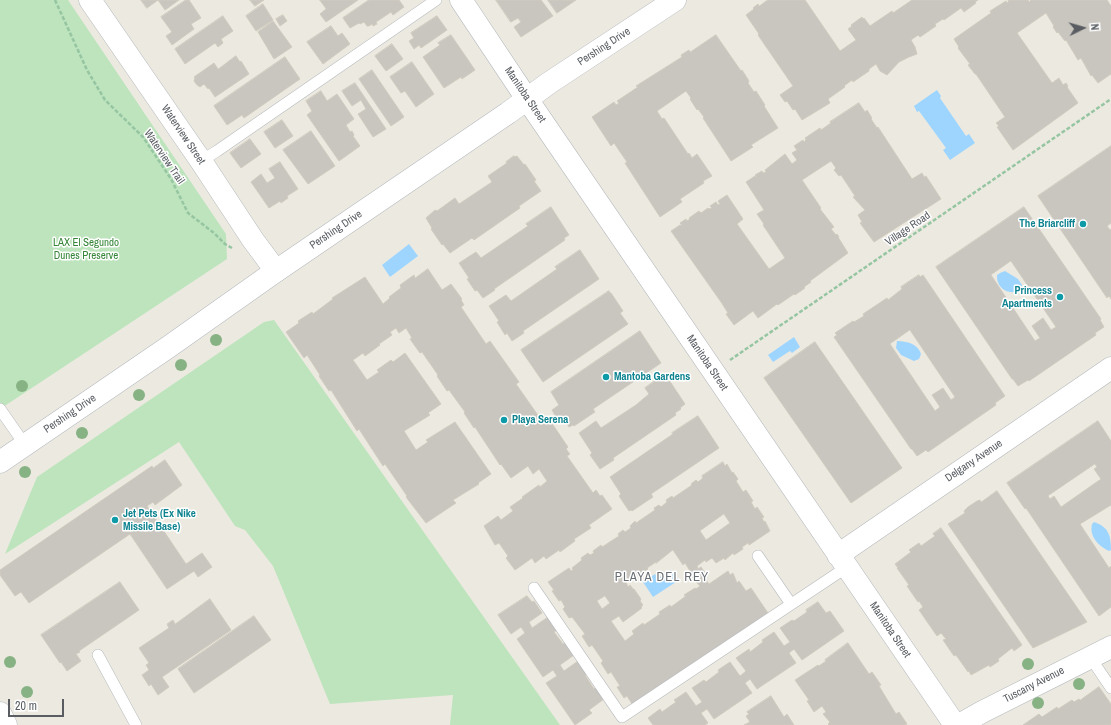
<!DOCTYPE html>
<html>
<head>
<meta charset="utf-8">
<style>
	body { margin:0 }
	#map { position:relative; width:1111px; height:725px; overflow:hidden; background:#eceae0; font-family:"Archivo Narrow",sans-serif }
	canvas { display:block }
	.north { position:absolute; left:1063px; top:8px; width:40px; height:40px; -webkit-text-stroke:3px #fff; paint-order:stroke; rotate:85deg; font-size:11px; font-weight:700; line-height:16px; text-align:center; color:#595d62 }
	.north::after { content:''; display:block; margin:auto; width:14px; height:18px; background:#595d62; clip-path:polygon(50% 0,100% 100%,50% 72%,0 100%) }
	.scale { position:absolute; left:8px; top:699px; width:56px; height:18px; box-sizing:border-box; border:2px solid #595d62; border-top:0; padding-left:5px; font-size:12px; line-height:14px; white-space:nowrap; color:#595d62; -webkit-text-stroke:3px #fff; paint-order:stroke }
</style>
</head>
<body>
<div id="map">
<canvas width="1111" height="725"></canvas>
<div class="north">N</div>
<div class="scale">20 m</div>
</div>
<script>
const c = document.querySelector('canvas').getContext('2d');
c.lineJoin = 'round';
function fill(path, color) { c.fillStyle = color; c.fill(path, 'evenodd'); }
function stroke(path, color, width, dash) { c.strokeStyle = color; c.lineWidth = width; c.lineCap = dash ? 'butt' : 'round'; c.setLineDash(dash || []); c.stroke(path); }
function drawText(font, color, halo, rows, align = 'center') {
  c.font = font + ' "Archivo Narrow",sans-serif'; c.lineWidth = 3; c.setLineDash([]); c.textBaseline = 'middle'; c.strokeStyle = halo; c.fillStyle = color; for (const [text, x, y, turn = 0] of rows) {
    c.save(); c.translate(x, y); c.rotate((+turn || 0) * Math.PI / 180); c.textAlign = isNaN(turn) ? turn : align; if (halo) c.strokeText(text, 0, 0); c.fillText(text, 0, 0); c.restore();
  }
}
fill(new Path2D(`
	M0 0H68L226 234 227 259 0 409Z
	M274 320 560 725H450L453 695 330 704 273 566 245 530 235 526 179 442 5 554 37 477 264 322Z`), '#bde4bc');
fill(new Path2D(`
	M937 90 941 96 940 98 966 136 969 134 975 143 950 160 943 150 946 148 919 111 917 112 914 106Z
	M409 244 418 256 390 277 382 265Z
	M1005 271 1018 279 1022 285 1021 289C1011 297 996 289 997 275L1000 273Z
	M794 337 800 347 792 353 790 351 773 362 768 355Z
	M897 341C907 341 918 344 921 354L919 359 914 361 901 355 896 348Z
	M1094 522C1109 527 1111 536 1111 550L1109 551C1099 546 1089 537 1092 524Z
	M671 570 679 580 653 597 643 582 655 574 658 578Z`), '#9ed5ff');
const building = new Path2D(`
	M141 0H179L165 10 158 0 147 8Z
	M186 0H189L201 18 191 24 194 29 172 45 166 36 172 32 161 17Z
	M250 0H264L255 6Z
	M320 0H358L326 22 320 14 326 9Z
	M369 0H399L404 7 393 15 391 12 376 22 377 24 373 26 372 24 369 26H367L364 22 360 24 359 23 350 28 343 18Z
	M496 0H541L553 16 521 37 514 27 521 22 518 18 511 22Z
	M548 0H576L557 13Z
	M768 0H805L840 51 856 40 848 29 852 26 851 25 862 17 863 19 864 18 870 26 892 11 893 13 912 0H978L975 2 976 3 964 12 961 8 944 20 943 19 935 24 936 26 920 37 918 35 911 40 915 47 917 54 909 57 899 62 887 75 880 71 876 64 869 69V71L853 82 852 80 844 86 845 87 828 99 830 103 802 120 795 109 793 110 787 101 785 102 780 95 793 86 758 35 759 34 746 15 754 9 753 8 758 4 759 6Z
	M1008 0H1028L1029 2 1031 0H1107L1111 6V74L1098 83 1092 75 1091 76 1081 58 1078 60 1066 40 1065 41 1058 32 1057 33 1053 27 1054 26 1046 13 1017 33 1052 83 1059 78 1063 85 1066 83 1068 86 1067 87 1078 103 1013 150 997 127 999 126 996 123 1005 117 976 74H975L968 65 970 64 958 48 959 47 954 39 991 13 990 11 1006 1 1007 3 1009 1Z
	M263 4 273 20 256 31 246 16Z
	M283 15 287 21 280 26 276 19Z
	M223 16 233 31 221 39 223 43 218 47 215 43 185 64 175 49Z
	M437 16 447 30 421 48 419 45 414 49 409 41 414 38 411 33Z
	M273 21 292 47 274 59 258 32Z
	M331 26 338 36 342 33 350 44 323 64 307 42Z
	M451 35 475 70 462 79 461 77 444 88 423 57 440 45 438 43Z
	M716 35 741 71 742 70 749 81 748 83 754 92 756 91 765 105 764 106 778 128 751 145 753 147 731 161 703 118 704 117 698 109 697 110 690 99 691 98 686 91 657 111 662 119 664 118 688 154 689 153 692 158 697 154 712 176 703 181 704 183 680 199 682 202 660 217 625 163 627 162 614 143 611 146 592 117 614 102 616 105 619 103 617 101 638 87 636 86 682 57 681 55 689 50 690 52Z
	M392 44 403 59 386 71 375 56Z
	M236 56 240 62 241 61 249 74 215 97 209 88 208 89 204 84 200 87 197 85 194 81 195 78 194 77 214 63 218 69Z
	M285 57 300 79 244 118 242 115 227 125 214 106Z
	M412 62 434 94 416 107 405 91 401 93 390 77Z
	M372 70 404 117 391 126 359 79Z
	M355 83 386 129 373 137 358 114 366 109 361 100 352 106 342 91Z
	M321 91 327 101 337 94 354 119 346 125 350 132 352 131 354 135 353 136 360 146 339 161 307 115 312 111 306 101Z
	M859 103 865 112 867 110 872 118 871 119 877 128 878 127 912 179 922 173 924 177 926 176 941 199 874 242 860 223 862 222 858 215 865 210 853 197 855 196 841 175 839 176 834 170 836 168 831 161 802 180 821 208 820 209 834 227 831 229 836 235 837 234 839 237H838L848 253 810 281 811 282 804 287 805 288 795 295 794 294 778 305 777 304 758 318 753 311 734 325 726 314 728 313 721 302 671 231 680 225H682L680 223 686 219 687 221 690 219 689 218 699 211 701 213 708 208 709 209 712 208 710 206 716 202 718 205 720 204 718 201 727 195 743 219 737 224 769 269 785 258 763 225 764 224 757 214 764 210 746 182 755 176 757 177 755 175 762 171 763 173 766 172 765 170 785 154 792 164 797 160 792 153 797 150 794 146 803 140 804 142 806 140 805 138 820 128 821 130 831 123 830 122Z
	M282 120 293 136 275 148 264 132Z
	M311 131 335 166 308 184 283 150Z
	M250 139 261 154 241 168 230 153Z
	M1111 146V223L1107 226 1110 230 1111 229V299L1109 296 1107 298 1038 196Z
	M514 156V157L517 156 524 165 525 164 536 180 534 181 541 191 519 206 520 208 474 240 472 238 450 253 443 244 442 245 431 229 432 228 426 218 435 210 437 211 455 198 459 204 492 182 488 176 507 163 506 162Z
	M280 162 298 189 287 196 288 198 281 203 280 201 269 208 251 182 261 174 267 183 275 178 269 169Z
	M551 207 569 235 564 238 565 240 494 289 495 290 483 298 477 290 475 291 467 279 469 278 459 263 476 252 481 258 528 226 526 224Z
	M1024 207 1101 319 1100 320 1104 327 1095 333 1096 335 1029 381 1028 380 1018 386 1013 379H1012L936 267ZM1011 261 1056 327 1051 330 1043 318 1032 326 1040 338 1035 341 991 275Z
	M580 250 599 279 523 331 524 333 512 341 507 333 505 335 497 322 499 321 489 306 506 295 511 301 557 269 555 267Z
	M428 269 442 290 451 284 462 299 461 300 464 305 461 307 486 344 490 341 519 382 516 384 542 421 545 419 548 424 551 422 568 447 566 449 570 454 567 456 593 493 596 490 600 496 602 495 612 509 589 525 591 528 574 539 575 541 560 552 559 550 546 559 544 556 535 563 532 558 515 570 506 558 508 556 499 543 495 545 484 526 498 516 501 520 513 511 510 507 523 498 522 497 539 485 540 487 547 481 539 469 533 474 528 466 511 478 501 464 500 465 475 427 474 428 464 413 465 412 449 390 447 391 437 376 438 375 422 352 420 353 410 339 412 338 406 328 399 333 396 328 390 332 392 335 379 344 380 345 365 356 363 353 353 360 367 380 379 372 377 370 391 360 393 362 405 353 441 404 428 413 430 415 404 431 416 450 428 442 426 440 455 422 491 474 478 483 479 484 453 500 456 503 426 523 406 497 407 496 385 464 383 466 359 429 357 431 331 390 329 391 319 376 320 375 307 355 304 358 286 332 299 323 298 321 312 312 313 314 333 299 332 298 365 277 383 304 390 298 389 297 401 288 400 285 414 275 415 278Z
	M919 275 920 277 923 275 1005 396 995 403 996 405 928 452 926 450 917 456 912 449H911L834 337 837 335 835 333 853 321 854 322 864 316 863 314 887 298 888 300 902 289 901 287ZM910 330 955 397 951 400 943 388 932 395 940 407 935 411 890 344Z
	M609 291 610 293H611L623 311 620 313 628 324 543 382 521 350Z
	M640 331 661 363 593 409 595 412 574 426 573 425 569 427 565 420 560 424 552 410 559 405 551 392Z
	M815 342 902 468 851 503 764 378Z
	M665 374 685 404 680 408 681 409 675 413 676 415 613 458 614 460 600 469 590 455 592 453 579 433 596 421 601 428 636 405 649 394 645 388Z
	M698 416 719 448 651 494 653 497 632 511 631 510 629 511 619 496 621 494 610 477 673 434 672 433Z
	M1098 421 1111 441V505L1080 524 1109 568 1111 566V607L1099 616 1026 508 1025 509 1007 483ZM1095 464 1097 467 1094 469 1101 479 1061 507 1054 496 1050 499 1048 496Z
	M165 460 182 485 155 505 153 502 147 506 186 564 202 553 212 567 198 577 194 571 167 589 130 534 29 603 21 592 15 596 0 575V570L152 466 153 468Z
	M723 462 725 466 727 464 732 473 733 472 738 479 736 481 743 492 746 490 753 501 751 502 755 509 757 507 764 517 762 518 764 522 765 521 770 531 749 545 748 543 742 547 743 549 734 555 733 553 725 560 724 558 716 563 712 558 706 562 705 560 697 566 698 569 701 567 706 574 703 576 709 584 728 571 730 575 733 573 737 583 739 581 746 591 751 588 768 613 632 704 627 696 624 698 617 687 620 686 611 672 608 674 601 663 603 661 592 645 589 647 582 636 585 634 572 617 569 618 563 609 565 607 561 600 559 601 552 591 554 590 548 582 569 568 571 571 573 570 572 568 582 560 581 558 588 553 590 555 594 553 593 551 601 545 602 547 619 536 618 534 623 530 625 532 631 528 630 526 635 521 636 523 655 510 654 508 659 505 661 507 667 502 666 500 672 496 673 498 692 485 691 484 696 480 698 482 703 478 702 476ZM724 514 730 523 706 540 700 531ZM673 550 683 565 685 563 692 574 690 575 700 586 696 589 695 588 684 595 686 596 671 607 670 605 659 612 660 614 644 625 643 623 632 631 634 634 625 641 611 621 619 616 623 622 642 608 641 607 643 605 640 601 641 599 634 589H633L630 585 628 587 626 582 637 574 638 576 648 569 647 568 656 562V563ZM605 596 610 603 602 609 597 601Z
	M997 491 1087 622 1033 648 948 524 965 513 964 511 968 507 977 501 980 500 981 502Z
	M941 528 1022 645 1014 651 1012 648 998 659 999 661 990 667 989 665 971 675 969 671 968 672 956 655 954 656 943 640 946 639 941 633 937 636 919 610 923 607 919 601 918 602 907 586 909 585 897 568H898L895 564 911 552 909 550 919 543 921 546 935 536 933 534Z
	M120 582 139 610 79 651 80 652 76 654 81 661 67 671 61 662 60 663 41 635Z
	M527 596 532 602 534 601 542 613 529 622 532 628 548 617 557 630 554 632 563 644 566 643 574 655 560 665 564 671 578 661 587 674 585 675 594 689 596 687 604 699 589 710 592 713 575 725 546 683 557 676 553 670 543 677 517 639 525 633 521 627 511 634 498 615Z
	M210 599 231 630 162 677 169 687 158 695 151 684 149 686 142 675 149 670 146 665 149 663 139 648 169 628 167 624 173 620 175 624Z
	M818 602 826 613 830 611 844 631 802 660 794 649 789 653 796 663 757 689 750 679 745 683 752 693 714 719 707 709 701 713 708 723 705 725H653L648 718 660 709 662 712 676 702 674 700 686 692 696 706 702 702 692 688 704 680 706 682 719 672 718 670 730 662 740 676 746 671 736 658 749 649 750 652 763 642 762 640 774 632 784 646 790 642 780 628 792 620 794 621 807 612 806 610Z
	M254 616 271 640 194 693 178 669Z
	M848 643 869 674 872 672 881 685 879 686 896 714 899 712 907 724 905 725H829L828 724 830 722 823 714 826 712 822 706 814 712 807 701 809 700 795 680 818 665 819 666 826 661 825 660Z
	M1099 687 1111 704V725H1023L1039 714 1042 717 1057 707 1058 709 1072 700 1074 702 1079 699 1080 700Z
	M771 696 784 717 787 714 794 725H744L750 722 746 716 749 714 747 712Z`);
fill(building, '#c9c6c0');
stroke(building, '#d1cbbf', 1);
const service = new Path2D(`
	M201 161 217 151 436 0
	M0 409 25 445
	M758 556 791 604
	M534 588 622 717 847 567
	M98 655 136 725
	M1090 657 1111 688`);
const minor = new Path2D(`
	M90 0 201 161 253 240 276 271
	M461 0 527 99 955 725
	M838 555 1111 368
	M959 725 982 712 1111 647`);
const secondary = new Path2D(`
	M0 462 167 348 276 271 508 113 549 83 675 0
	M0 713 6 725`);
stroke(service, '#b6b9bd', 12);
stroke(minor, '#b6b9bd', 23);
stroke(secondary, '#b6babf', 23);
stroke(new Path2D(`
	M55 0 87 70 105 100 143 137 171 179 188 213 214 233 225 244 232 248
	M730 360 1111 99`), '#96c5a2', 2.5, [4, 2]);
stroke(service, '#fff', 11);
stroke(minor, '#fff', 22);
stroke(secondary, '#fff', 22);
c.fillStyle = '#87b284';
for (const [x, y] of [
	[216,340],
	[181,365],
	[22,386],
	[139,395],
	[82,433],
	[25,472],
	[10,662],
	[1028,664],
	[1079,684],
	[27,692],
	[1038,703]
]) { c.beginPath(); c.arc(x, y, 6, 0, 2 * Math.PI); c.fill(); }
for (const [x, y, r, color] of [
	[1083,224,4,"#0f9aa8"],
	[1060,297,4,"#0f9aa8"],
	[606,377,4,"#0f9aa8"],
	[504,420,4,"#0f9aa8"],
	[115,520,4,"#0f9aa8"]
]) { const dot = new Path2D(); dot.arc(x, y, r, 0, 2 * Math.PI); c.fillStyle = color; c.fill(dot); stroke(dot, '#fff', 1.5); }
drawText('11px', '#595d62', '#fff', [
	["Pershing Drive",604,47,-33],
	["Manitoba Street",525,95,56],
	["Waterview Street",183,135,56],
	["Waterview Trail",164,157,56],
	["Village Road",908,229,-34],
	["Pershing Drive",336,230,-34],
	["Manitoba Street",707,363,56],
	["Pershing Drive",70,414,-34],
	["Delgany Avenue",974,461,-34],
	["Manitoba Street",890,630,56],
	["Tuscany Avenue",1034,685,-27]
]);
drawText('bold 11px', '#0d838f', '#fff', [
	["The Briarcliff",1075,224,"right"],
	["Princess",1052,291,"right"],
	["Apartments",1052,304,"right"],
	["Mantoba Gardens",614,377],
	["Playa Serena",512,420],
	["Jet Pets (Ex Nike",123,514],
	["Missile Base)",123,527]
], 'left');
drawText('11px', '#358538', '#fff', [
	["LAX El Segundo",86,243],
	["Dunes Preserve",86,256]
]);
c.letterSpacing = '1px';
drawText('13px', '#6a6f74', '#fff', [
	["PLAYA DEL REY",662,578]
]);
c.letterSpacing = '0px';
</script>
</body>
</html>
